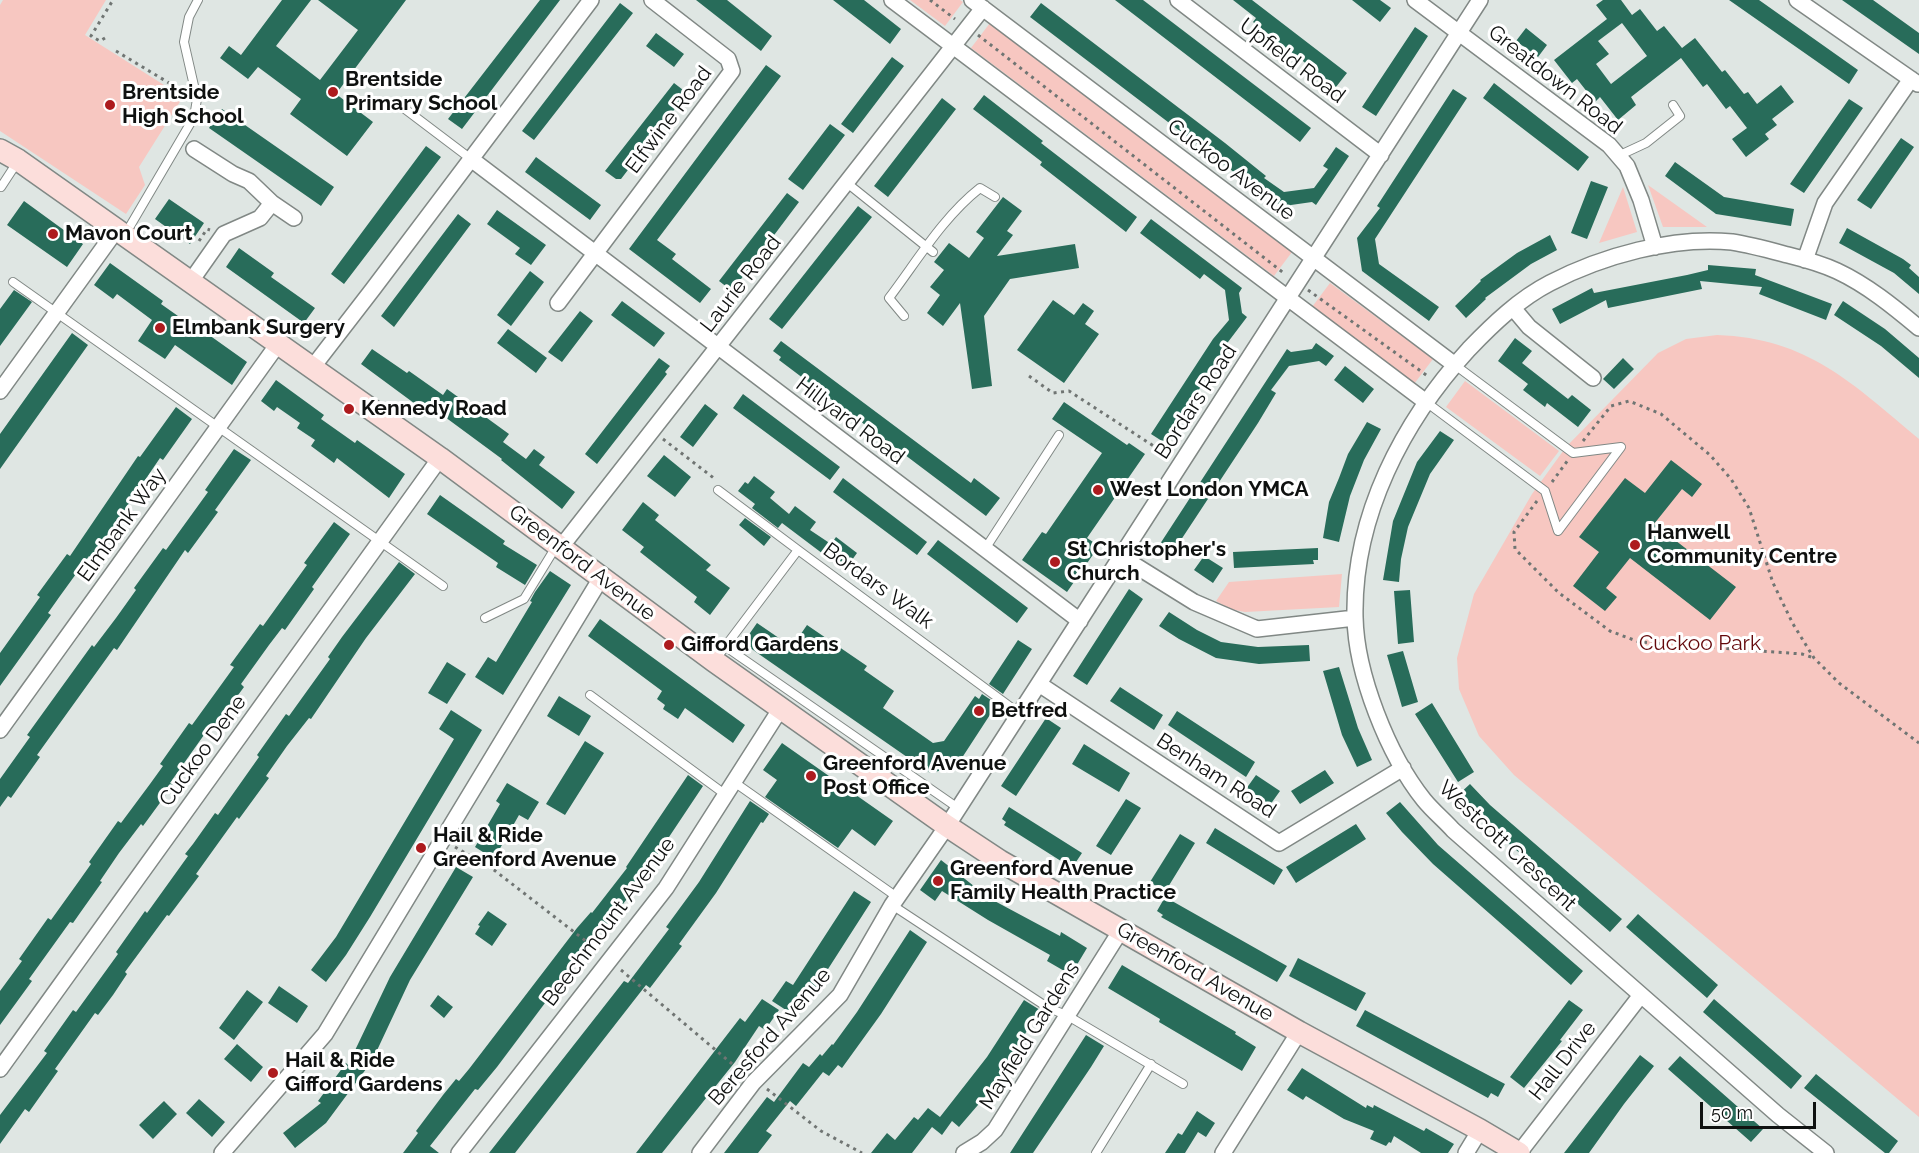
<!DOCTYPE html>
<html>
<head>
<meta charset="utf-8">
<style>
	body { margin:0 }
	#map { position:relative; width:1919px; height:1153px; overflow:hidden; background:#dfe6e3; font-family:Raleway,sans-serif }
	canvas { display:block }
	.scale { position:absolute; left:1700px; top:1102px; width:116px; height:27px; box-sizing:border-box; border:3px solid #0f1110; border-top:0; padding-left:8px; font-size:18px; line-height:21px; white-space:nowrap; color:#0f1110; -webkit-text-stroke:4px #fff; paint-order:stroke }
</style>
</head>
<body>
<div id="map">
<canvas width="1919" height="1153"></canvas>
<div class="scale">50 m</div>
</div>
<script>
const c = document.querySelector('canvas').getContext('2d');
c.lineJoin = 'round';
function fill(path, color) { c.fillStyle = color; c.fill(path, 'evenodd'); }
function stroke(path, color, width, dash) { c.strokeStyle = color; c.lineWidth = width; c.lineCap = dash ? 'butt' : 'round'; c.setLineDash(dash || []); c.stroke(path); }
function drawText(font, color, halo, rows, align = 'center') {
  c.font = font + ' Raleway,sans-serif'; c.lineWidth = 6; c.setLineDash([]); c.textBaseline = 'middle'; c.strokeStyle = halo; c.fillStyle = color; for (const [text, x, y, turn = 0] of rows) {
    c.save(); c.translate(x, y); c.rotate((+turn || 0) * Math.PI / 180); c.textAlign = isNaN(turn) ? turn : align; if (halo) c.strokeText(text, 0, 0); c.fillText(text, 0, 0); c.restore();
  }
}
fill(new Path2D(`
	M3 0H106L85 35 183 97 139 167 145 185 126 214 0 131V5Z
	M910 0H960L963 2 945 26Z
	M990 23 1292 252 1274 276 971 48Z
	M1648 185 1707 227H1663Z
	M1623 187 1637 232 1599 243Z
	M1330 283 1433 359 1414 384 1312 307Z
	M1717 335C1808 338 1853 384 1919 439V1117L1514 775 1479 736 1459 689 1457 658 1474 594 1532 494 1566 447 1658 353 1686 339Z
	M1465 381 1559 451 1540 476 1446 407Z
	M1342 574 1339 607 1245 612 1230 609 1216 601 1229 582Z`), '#f7c7c1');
fill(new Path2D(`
	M282 0H311L276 46 320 80 358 30 318 0H406L336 94 373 122 347 156 290 114 301 99 258 67 248 79 220 58 229 46 241 55Z
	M540 0H560L462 129 448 119Z
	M696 0H727L772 36 761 51Z
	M833 0H864L901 29 890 44Z
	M1115 0H1143L1311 128 1300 142Z
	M1233 0H1252L1347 73 1336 87 1253 22 1256 18Z
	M1352 0H1380L1391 8 1380 22Z
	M1603 0H1621L1632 15 1640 9 1657 31 1664 26 1682 48 1695 38 1722 72 1725 70 1744 94 1748 92 1757 104 1781 85 1794 102 1772 119 1777 125 1765 134 1769 139 1746 157 1732 139 1747 128 1730 106 1726 109 1707 84 1703 87 1681 58 1631 97 1636 105 1618 120 1600 97 1595 102 1577 79 1572 83 1554 60 1607 19 1596 5ZM1622 23 1647 56 1611 84 1596 64 1609 54 1598 41Z
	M1729 0H1759L1858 70 1849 84Z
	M1842 0H1873L1919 33V54Z
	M620 3 633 13 534 140 522 131Z
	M1041 3 1225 143 1266 176 1264 178 1284 192 1314 188 1328 169 1323 166 1336 147 1349 156 1316 205 1312 202 1291 205 1287 211 1257 188 1256 189 1030 17Z
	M1415 27 1428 36 1376 116 1362 107Z
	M1526 28 1547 45 1538 57 1516 41Z
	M656 33 684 54 674 67 646 46Z
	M892 57 904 66 853 133 841 124Z
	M766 65 781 76 657 240 676 254 672 259 711 289 700 303 629 249Z
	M674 83 687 93 621 179H616L605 171Z
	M1494 83 1589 157 1578 171 1483 98Z
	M1453 89 1467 98 1375 239 1379 264 1439 307 1429 321 1362 271 1357 238 1380 208 1377 206Z
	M984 95 1043 141 1041 143 1137 217 1126 232 1040 165 1042 162 973 109Z
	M942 98 956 109 888 197 874 186Z
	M1849 99 1863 108 1804 193 1790 184Z
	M222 109 334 187 321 206 209 128Z
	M830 124 845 135 803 190 788 179Z
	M1901 138 1914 147 1871 209 1857 200Z
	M426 146 441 157 344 284 331 274Z
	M536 157 601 205 590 220 525 172Z
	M1675 162 1724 197 1794 209 1791 226 1716 214 1665 176Z
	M1591 181 1608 187 1587 239 1571 233Z
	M787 193 799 202 732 291 719 281Z
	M1003 197 1022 211 1007 231 1013 235 997 256 1075 244 1079 268 1010 279 984 316 992 386 972 389 960 303 943 326 927 313 940 295 930 287 944 270 934 262 949 243 969 258 984 238 976 232Z
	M169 199 204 223 190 244 155 219Z
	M24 201 83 244 67 267 7 225Z
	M858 206 872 217 782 329 769 319Z
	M497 210 546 245 531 265 515 254 520 248 487 224Z
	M458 214 471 224 394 327 381 316Z
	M1151 219 1242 288 1239 293 1242 313 1247 317 1225 346 1226 347 1165 443 1151 434 1213 339 1229 320 1225 290 1204 274 1200 279 1140 233Z
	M1847 228 1903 259 1911 265 1909 268 1919 277V294L1894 273 1839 243Z
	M1550 235 1557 250 1531 264 1485 298 1486 299 1466 318 1455 306 1481 281 1480 280 1517 253Z
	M239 248 274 273 271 277 315 308 304 323 226 267Z
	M110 263 163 301 161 304 178 316 194 327 195 325 247 362 232 385 175 345 165 359 138 341 152 320 117 294 113 299 94 285Z
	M1708 265 1756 269 1755 275 1832 304 1826 320 1759 294 1762 287 1700 281 1702 289 1608 308 1606 300 1560 324 1552 309 1592 288 1594 293 1687 275 1708 270Z
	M530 271 544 282 511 326 497 315Z
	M14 290 32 302 0 346V309Z
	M1053 300 1074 315 1083 303 1094 311 1085 324 1099 334 1064 383 1017 350Z
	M622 301 665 333 654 347 611 315Z
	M1843 301 1885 329 1919 358V378L1881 346 1834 315Z
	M580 311 593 321 562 362 548 352Z
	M508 329 547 358 536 373 497 343Z
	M72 333 88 345 0 469V434Z
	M1515 338 1532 351 1522 363 1568 399 1572 395 1591 410 1578 427 1547 403 1545 407 1523 390 1528 384 1498 361Z
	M781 341 971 483 974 478 1000 498 986 516 779 360 781 357 773 351Z
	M1316 343 1334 356 1326 366 1319 361 1289 366 1271 390 1276 393 1258 423 1171 555 1158 547 1287 349 1291 352 1312 349Z
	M372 349 407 373 409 371 443 395 447 389 509 434 503 442 526 459 534 449 545 457 539 465 575 492 562 509 501 460 502 459 426 403 422 409 361 364Z
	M659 358 670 366 665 372 667 374 597 464 585 454Z
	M1623 358 1634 369 1614 389 1603 379Z
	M1345 366 1374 389 1363 403 1334 380Z
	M276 380 324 415 321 419 355 443 357 440 405 474 389 498 337 458 334 463 311 446 315 440 297 428 300 423 277 407 274 411 261 401Z
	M743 394 840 467 830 480 733 408Z
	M1064 402 1127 445 1129 443 1145 454 1087 538 1099 546 1067 592 1022 560 1042 532 1046 534 1102 453 1052 419Z
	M705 404 718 414 693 447 680 437Z
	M176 407 192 419 163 460 160 458 92 558 89 556 60 596 48 613 51 615 0 686V653L40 597 37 595 67 554 70 556 138 456 140 457Z
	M1367 422 1381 429 1364 460 1350 496 1339 542 1323 538 1329 502 1339 478 1348 454Z
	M1440 431 1454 440 1430 474 1408 527 1401 559 1399 582 1383 580 1393 521 1417 462Z
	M234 449 251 460 215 510 218 512 188 553 185 550 117 650 114 648 37 755 40 757 18 788 11 798 8 796 0 807V779L30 737 27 735 92 645 94 647 116 618 136 590 134 588 163 548 166 550 208 492 205 490Z
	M664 455 691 477 675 497 647 476Z
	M1671 460 1702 484 1692 497 1682 489 1654 524 1736 587 1710 620 1630 558 1606 588 1617 597 1605 611 1573 586 1599 552 1579 537 1625 478 1645 493Z
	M754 476 775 492 770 498 789 514 795 506 816 522 810 530 831 544 836 537 857 553 852 560 854 562 847 572 782 523 778 528 752 508 755 504 738 491 745 482 748 484Z
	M843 478 927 542 917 555 833 492Z
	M440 495 505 541 503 544 537 565 525 585 496 567 498 563 427 514Z
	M643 502 659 515 655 520 711 565 706 570 730 588 710 615 694 602 697 597 640 552 644 547 622 530Z
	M745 518 771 537 764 546 739 525Z
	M334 522 350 534 312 587 314 589 285 630 282 628 269 645 241 684 244 687 214 728 211 725 170 783 173 785 143 826 141 824 119 853 100 881 102 882 80 913 73 923 70 922 29 979 32 981 0 1025V991L22 961 19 959 48 918 51 920 79 881 91 864 89 862 118 821 121 823 150 784 163 766 160 764 189 723 192 725 221 685 234 667 230 665 260 624 263 626 307 565 304 563Z
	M938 540 1028 608 1017 623 927 554Z
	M1318 548V560H1313L1314 564 1234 568 1233 552Z
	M1204 556 1223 568 1213 583 1194 570Z
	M399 562 415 574 366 638 311 719 309 718 287 746 266 776 269 778 239 819 237 817 224 835 196 874 199 876 169 916 167 915 125 972 127 974 113 995 98 1015 95 1013 55 1069 58 1071 29 1112 25 1109 0 1144V1115L47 1053 44 1051 73 1010 76 1012 118 954 116 952 145 911 147 913 188 856 185 854 193 844 215 813 218 815 259 757 257 755 286 714 289 716 330 659 328 657 342 637Z
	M550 571 571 585 503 695 475 677 488 657 496 662 532 602 530 601 535 592Z
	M1129 589 1143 599 1087 685 1073 676Z
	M1410 590 1414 642 1398 644 1394 591Z
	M1169 612 1197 630 1221 642 1258 647 1309 645 1310 661 1259 664 1216 658 1179 639 1159 626Z
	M600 619 745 725 733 743 685 708 678 719 663 709 665 705 657 699 662 691 588 636Z
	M757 623 792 647 807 625 867 666 864 670 894 691 883 708 933 743 944 741 975 696 979 699 982 694 997 704 956 767 930 773 743 643Z
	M1018 640 1032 649 1003 694 989 684Z
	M1403 651 1418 702 1402 707 1387 655Z
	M447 662 466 674 447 704 428 693Z
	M1339 667 1358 728 1372 760 1357 767 1342 735 1323 671Z
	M1120 687 1163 715 1154 730 1110 701Z
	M559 696 591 716 579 736 547 716Z
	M1432 703 1474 772 1458 782 1415 714Z
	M451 710 482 730 370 917 346 955 326 982 311 970 336 937 454 739 439 729Z
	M1177 711 1255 762 1246 777 1168 725Z
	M1046 718 1061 728 1016 796 1001 786Z
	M585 741 604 753 565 815 546 804Z
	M782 743 893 821 875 846 852 829 838 848 765 797 777 780 763 770Z
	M1084 744 1130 773 1119 792 1072 764Z
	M1325 770 1334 783 1300 804 1291 791Z
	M688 775 703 786 641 879 642 880 554 991 497 1067 478 1090 475 1089 430 1146 439 1153H403L418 1133 416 1131 443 1095 456 1079 459 1081 469 1069 577 928 591 912 592 913 627 868 626 867Z
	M1256 775 1280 791 1270 805 1246 789Z
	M507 783 539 802 528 820 519 815 494 859 475 847 500 804 496 801Z
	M1470 784 1490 805 1622 919 1610 932 1483 821 1458 795Z
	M1126 799 1141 808 1111 855 1096 846Z
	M750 801 769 814 763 823 761 822 716 893 679 944 682 946 650 988 646 985 515 1153H489L624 981 628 983 669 929 666 927 699 882Z
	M1400 802 1438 845 1583 971 1571 985 1433 864 1402 832 1386 813Z
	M1009 807 1082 853 1072 868 1004 825 1006 822 1002 819Z
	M1356 824 1366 839 1296 883 1286 867Z
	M1215 828 1283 870 1274 885 1206 843Z
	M1180 834 1195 843 1165 892 1150 882Z
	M941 860 989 898 1060 936 1061 932 1087 948 1072 973 1067 970 1066 972 1047 961 1050 955 988 920 942 891 935 901 920 890Z
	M456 867 473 877 410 980 372 1061 326 1123 295 1148 283 1133 321 1103 318 1101 346 1063 348 1065 390 977Z
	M854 891 871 902 812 994 805 990 789 1012 772 1001 786 981 793 985Z
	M1165 897 1287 966 1277 982 1161 917 1163 915 1157 911Z
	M488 911 507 924 492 946 475 934 480 926 478 925Z
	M1638 914 1718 985 1707 998 1626 927Z
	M910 930 927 942 881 1014 842 1068 838 1065 829 1076 823 1072 796 1106 790 1101 766 1131 772 1135 758 1153H724L767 1097 774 1102 803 1063 809 1067 820 1054 822 1056 832 1044 833 1045 857 1012Z
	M1298 958 1366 993 1356 1011 1289 976Z
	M1122 965 1236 1032 1235 1034 1256 1047 1242 1071 1159 1022 1160 1019 1108 988Z
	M279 986 308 1006 297 1023 268 1003Z
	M247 990 263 1002 234 1040 219 1028Z
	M438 995 453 1007 444 1018 430 1006Z
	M762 999 779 1010 765 1030 759 1026 735 1062 662 1153H636L740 1018 745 1022Z
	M1714 999 1802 1076 1791 1089 1703 1012Z
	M1024 1000 1040 1010 1010 1058 1012 1059 990 1091 959 1127 952 1121 942 1135 932 1127 912 1153H871L887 1133 895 1140 914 1117 918 1120 928 1108 940 1117 987 1057Z
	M1569 1000 1583 1010 1560 1040 1562 1041 1524 1088 1510 1077Z
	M1365 1010 1505 1084 1498 1097 1491 1093 1488 1098 1356 1026Z
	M1086 1035 1104 1046 1091 1067 1033 1153H1010Z
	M237 1044 263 1067 251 1082 224 1059Z
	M1640 1055 1654 1066 1624 1104 1589 1153H1564Z
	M1680 1056 1763 1129 1751 1142 1668 1069Z
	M1302 1068 1366 1108 1367 1105 1373 1108 1374 1105 1424 1131 1426 1128 1454 1144 1448 1153H1421L1394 1136 1391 1143 1389 1142 1386 1146 1370 1139 1374 1131 1344 1119 1306 1096 1303 1100 1287 1090Z
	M1816 1074 1898 1141 1889 1153H1885L1804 1088Z
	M199 1099 225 1122 212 1137 186 1113Z
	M164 1101 177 1114 153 1139 139 1125Z
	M1197 1111 1215 1123 1206 1137 1198 1132 1185 1153H1165L1178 1133 1182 1135Z`), '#286c5a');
const lane = new Path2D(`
	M397 103 471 159
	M1618 156 1646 143 1680 116 1673 105
	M847 183 933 252
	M1 187 18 161
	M126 233 194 117 197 99 184 42 189 17 198 0
	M13 282C157 383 300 485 443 586
	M904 316 889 298C917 261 943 217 980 188L995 197
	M1426 402 1545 491 1558 531 1621 447 1573 453 1455 365
	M718 490 798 550
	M985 549 1059 435
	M485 618 524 599 557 545
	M726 647 958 808
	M715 660 798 550 1020 714
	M590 695 726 795
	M734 782 897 897
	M892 905 1047 1007 1068 1016 1183 1084
	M1096 1153 1151 1064`);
const street = new Path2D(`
	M892 0 1426 402
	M972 0 1455 365
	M1178 0 1381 155
	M1415 0 1609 145 1627 166 1641 200 1655 247
	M1797 0 1918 84
	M194 149 233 174 249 181 272 203 294 218
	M471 159 1080 621
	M1805 260 1825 203 1911 79
	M191 281 224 234 260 218 272 203
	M558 303 732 71 728 59 652 0
	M1513 308 1529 327 1593 378
	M312 368 373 289 591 0
	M0 391 117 229
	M561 547 983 8
	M1120 556 1194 602 1257 629 1355 618
	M1039 684 1279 843 1403 768
	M0 730 278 344
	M0 1069 440 458
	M222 1153 325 1034 601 578
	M459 1153 666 888 781 708
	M700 1153 753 1083 840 995 892 905 947 826 1480 0
	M964 1153 982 1142 995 1130 1121 930
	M1223 1153 1299 1032
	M1466 1153 1480 1130
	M1519 1153 1641 995
	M1826 1153 1778 1115 1453 830C1444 820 1433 811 1424 800 1388 755 1356 674 1355 617 1353 516 1403 421 1469 349 1493 324 1519 299 1550 283 1602 256 1673 236 1732 242 1751 245 1769 250 1788 255 1804 259 1822 264 1837 271 1867 285 1894 307 1919 328`);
const secondary = new Path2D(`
	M0 150 18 160 440 458 714 661 947 826 1000 861 1299 1032 1480 1130 1519 1153`);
stroke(lane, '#818885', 10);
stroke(street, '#818885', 18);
stroke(secondary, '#818885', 24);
stroke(new Path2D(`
	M930 0 955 19
	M978 35 1285 274
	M105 38 100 41 91 36 113 0
	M116 51 184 92
	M199 241 207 229 210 230
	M1308 290 1429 377
	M1029 376 1053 393 1069 391 1169 456
	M663 439 715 479
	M1583 441 1611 406 1629 401 1661 414 1710 455 1731 479 1749 508 1773 583 1793 624 1814 658 1839 683 1919 743
	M1552 482 1568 460
	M1537 501 1514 532 1515 549 1559 593 1610 631 1639 642 1802 654 1814 658
	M455 847 494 870 600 952
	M621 970 744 1074
	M767 1089 821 1131 862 1153`), '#707573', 3, [3, 4.5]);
stroke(lane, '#fff', 8);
stroke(street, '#fff', 15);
stroke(secondary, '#fcdedb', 21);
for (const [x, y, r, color] of [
	[333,92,6,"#ad1b1e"],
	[110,105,6,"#ad1b1e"],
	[53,234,6,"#ad1b1e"],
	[160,328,6,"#ad1b1e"],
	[349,409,6,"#ad1b1e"],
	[1098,490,6,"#ad1b1e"],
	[1635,545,6,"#ad1b1e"],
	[1055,562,6,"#ad1b1e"],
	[669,645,6,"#ad1b1e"],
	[979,711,6,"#ad1b1e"],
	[811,776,6,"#ad1b1e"],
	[421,848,6,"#ad1b1e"],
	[938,881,6,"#ad1b1e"],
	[273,1073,6,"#ad1b1e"]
]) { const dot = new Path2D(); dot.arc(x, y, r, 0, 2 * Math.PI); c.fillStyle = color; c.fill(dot); stroke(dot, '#fff', 2); }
drawText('21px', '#0f1110', '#fff', [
	["Upfield Road",1292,61,37],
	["Greatdown Road",1555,80,38],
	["Elfwine Road",669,120,-53],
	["Cuckoo Avenue",1231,170,37],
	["Laurie Road",741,284,-52],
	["Bordars Road",1196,402,-57],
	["Hillyard Road",850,421,37],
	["Elmbank Way",122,525,-54],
	["Greenford Avenue",582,563,37],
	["Bordars Walk",878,586,36],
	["Cuckoo Dene",203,751,-54],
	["Benham Road",1216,776,33],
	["Westcott Crescent",1507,846,43],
	["Beechmount Avenue",609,922,-53],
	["Greenford Avenue",1195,972,30],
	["Mayfield Gardens",1030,1036,-58],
	["Beresford Avenue",770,1037,-49],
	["Hall Drive",1563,1061,-52]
]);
drawText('bold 21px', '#0f1110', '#fff', [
	["Brentside",345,80],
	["Primary School",345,104],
	["Brentside",122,93],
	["High School",122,117],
	["Mavon Court",65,234],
	["Elmbank Surgery",172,328],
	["Kennedy Road",361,409],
	["West London YMCA",1110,490],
	["Hanwell",1647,533],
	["Community Centre",1647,557],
	["St Christopher's",1067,550],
	["Church",1067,574],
	["Gifford Gardens",681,645],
	["Betfred",991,711],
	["Greenford Avenue",823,764],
	["Post Office",823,788],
	["Hail & Ride",433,836],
	["Greenford Avenue",433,860],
	["Greenford Avenue",950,869],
	["Family Health Practice",950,893],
	["Hail & Ride",285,1061],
	["Gifford Gardens",285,1085]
], 'left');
drawText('21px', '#64080b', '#fff', [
	["Cuckoo Park",1700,644]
]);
</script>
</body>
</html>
